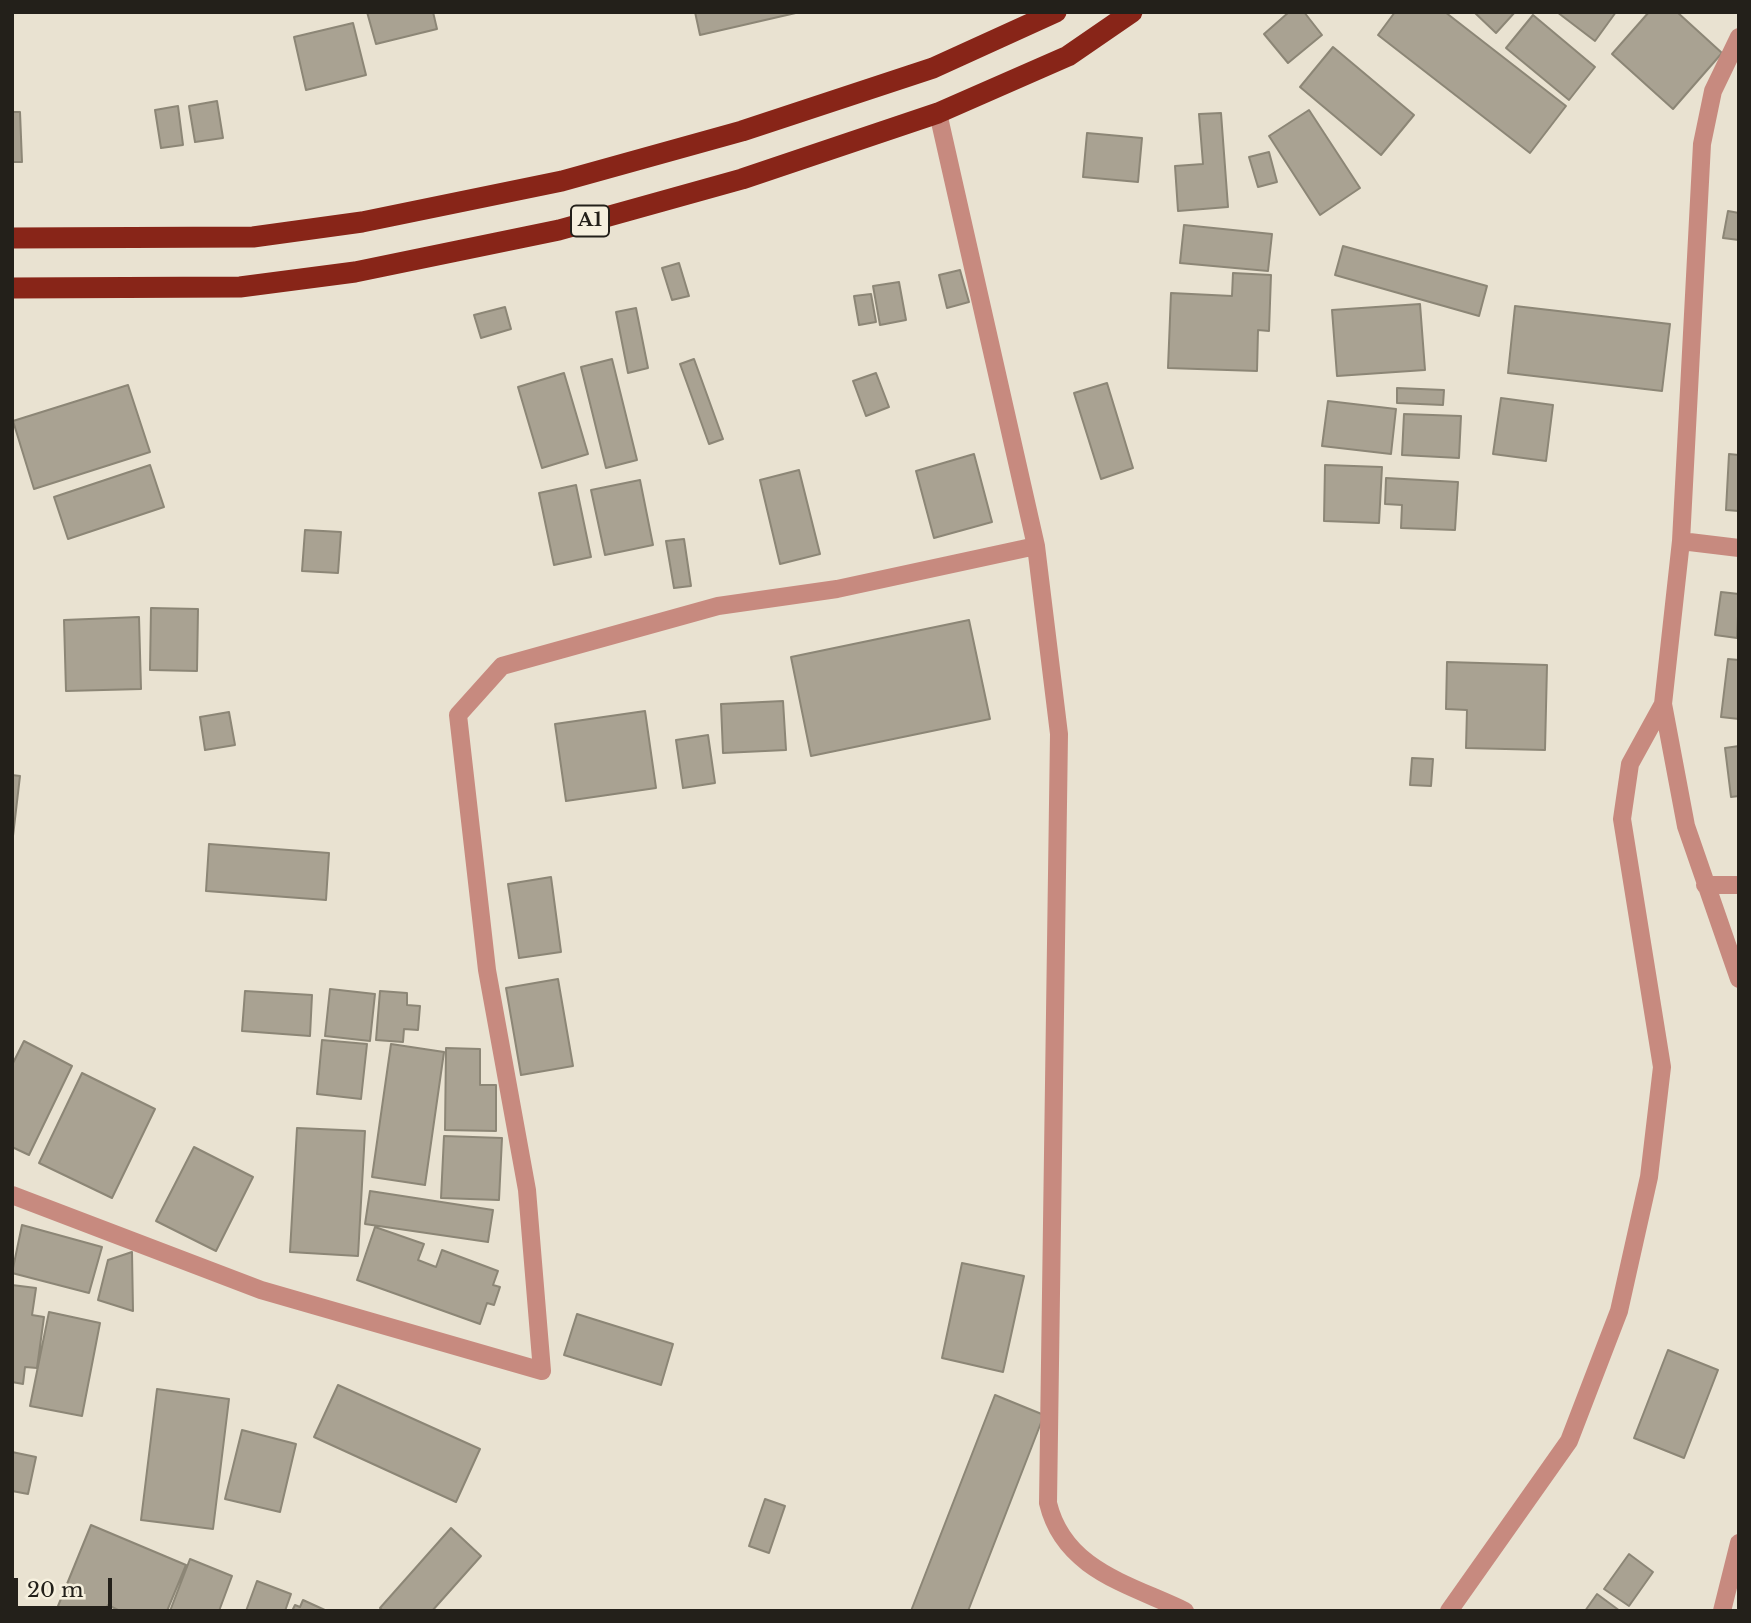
<!DOCTYPE html>
<html>
<head>
<meta charset="utf-8">
<style>
	body { margin:0 }
	#map { position:relative; width:1751px; height:1623px; overflow:hidden; background:#e9e2d1; font-family:"Libre Baskerville",serif }
	canvas { display:block }
	.frame { position:absolute; inset:0; border:14px solid #23201a; pointer-events:none }
	.scale { position:absolute; left:14px; top:1578px; width:98px; height:32px; box-sizing:border-box; border:4px solid #23201a; border-top:0; padding-left:9px; font-size:21px; line-height:24px; white-space:nowrap; color:#23201a; -webkit-text-stroke:5px #f6f0de; paint-order:stroke }
</style>
</head>
<body>
<div id="map">
<canvas width="1751" height="1623"></canvas>
<div class="frame"></div>
<div class="scale">20 m</div>
</div>
<script>
const c = document.querySelector('canvas').getContext('2d');
c.lineJoin = 'round';
function fill(path, color) { c.fillStyle = color; c.fill(path, 'evenodd'); }
function stroke(path, color, width, dash) { c.strokeStyle = color; c.lineWidth = width; c.lineCap = dash ? 'butt' : 'round'; c.setLineDash(dash || []); c.stroke(path); }
function drawText(font, color, halo, rows, align = 'center') {
  c.font = font + ' "Libre Baskerville",serif'; c.lineWidth = 5; c.setLineDash([]); c.textBaseline = 'middle'; c.strokeStyle = halo; c.fillStyle = color; for (const [text, x, y, turn = 0] of rows) {
    c.save(); c.translate(x, y); c.rotate((+turn || 0) * Math.PI / 180); c.textAlign = isNaN(turn) ? turn : align; if (halo) c.strokeText(text, 0, 0); c.fillText(text, 0, 0); c.restore();
  }
}
const building = new Path2D(`
	M367 12H433L437 29 376 44Z
	M695 12H800L700 35Z
	M1289 12H1304L1322 35 1288 63 1264 34Z
	M1395 12H1445L1566 106 1530 153 1378 35Z
	M1474 12H1515L1496 33Z
	M1557 12H1616L1595 41Z
	M1649 12H1677L1722 53 1673 109 1612 54Z
	M1533 15 1595 67 1569 100 1506 48Z
	M353 23 366 75 306 90 294 37Z
	M1333 47 1414 115 1381 155 1300 87Z
	M217 101 223 138 195 142 189 106Z
	M178 106 183 145 161 148 155 110Z
	M1309 110 1360 188 1320 215 1269 136Z
	M12 112H20L22 162H12Z
	M1221 113 1228 207 1178 211 1175 166 1203 164 1199 114Z
	M1087 133 1142 138 1138 182 1083 177Z
	M1269 152 1277 182 1258 187 1249 157Z
	M1728 211 1739 213V240L1723 238Z
	M1184 225 1272 234 1268 271 1180 263Z
	M1343 246 1487 286 1479 316 1335 275Z
	M679 263 689 296 672 300 662 268Z
	M960 270 969 302 947 308 939 275Z
	M1233 273 1271 275 1269 331 1258 330 1257 371 1168 368 1171 293 1232 296Z
	M899 282 906 320 880 325 873 286Z
	M871 294 876 322 859 325 854 296Z
	M1420 304 1425 370 1337 376 1332 310Z
	M1515 306 1670 324 1662 391 1508 373Z
	M505 307 511 329 481 338 474 315Z
	M636 308 648 368 628 373 616 312Z
	M612 359 637 460 606 468 581 367Z
	M694 359 723 439 709 444 680 364Z
	M564 373 588 454 542 468 518 387Z
	M876 373 889 407 866 416 853 381Z
	M1107 383 1133 468 1101 479 1074 393Z
	M128 385 150 452 34 489 13 421Z
	M1397 388 1444 390 1443 405 1397 403Z
	M1501 398 1553 405 1546 461 1493 454Z
	M1328 401 1396 409 1391 454 1322 446Z
	M1404 414 1461 416 1459 458 1402 455Z
	M974 454 992 522 934 538 916 471Z
	M1729 454 1739 455V511L1726 510Z
	M150 465 164 507 68 539 54 497Z
	M1325 465 1382 467 1379 523 1324 521Z
	M799 470 820 554 780 564 760 480Z
	M1386 478 1458 482 1455 530 1401 528 1402 505 1385 504Z
	M640 480 653 545 605 555 591 490Z
	M576 485 591 557 554 565 539 493Z
	M305 530 341 532 338 573 302 571Z
	M684 539 691 586 674 588 666 541Z
	M1721 592 1739 594 1737 638 1715 635Z
	M151 608 198 609 197 671 150 670Z
	M139 617 141 689 66 691 64 620Z
	M969 620 990 719 811 756 791 657Z
	M1728 659 1739 660V719L1721 717Z
	M1447 662 1547 665 1545 750 1466 748 1467 710 1446 709Z
	M783 701 786 750 723 753 721 704Z
	M645 711 656 788 566 801 555 724Z
	M229 712 235 745 205 750 200 717Z
	M708 735 715 783 683 788 676 740Z
	M1739 746V796L1731 797 1725 748Z
	M1412 758 1433 759 1431 786 1410 785Z
	M12 775 20 776 13 836H12Z
	M209 844 329 853 326 900 206 891Z
	M551 877 561 952 519 958 508 884Z
	M558 979 573 1066 521 1075 506 988Z
	M330 989 375 994 370 1041 325 1036Z
	M245 991 312 995 310 1036 242 1031Z
	M380 991 407 993V1005L420 1006 418 1030 404 1029 403 1042 376 1040Z
	M322 1040 367 1044 361 1099 317 1094Z
	M24 1041 72 1066 29 1155 12 1147V1065Z
	M391 1044 444 1052 425 1185 372 1177Z
	M446 1048 480 1049V1085H496V1131L445 1130Z
	M82 1073 155 1109 112 1198 39 1163Z
	M297 1128 365 1131 358 1256 290 1252Z
	M444 1136 502 1138 499 1200 441 1198Z
	M194 1147 253 1177 216 1251 156 1221Z
	M370 1191 493 1210 488 1242 365 1224Z
	M22 1225 102 1247 89 1293 12 1273Z
	M375 1227 424 1244 418 1260 436 1267 442 1250 498 1271 493 1285 500 1287 494 1305 487 1303 480 1324 357 1280Z
	M132 1252 133 1311 98 1300 108 1260Z
	M962 1263 1024 1276 1003 1372 942 1358Z
	M12 1285 36 1288 32 1315 44 1317 37 1368 25 1367 23 1384 12 1382Z
	M49 1312 100 1323 82 1416 30 1406Z
	M577 1314 673 1344 661 1385 564 1355Z
	M1668 1350 1718 1370 1684 1458 1634 1438Z
	M338 1385 480 1449 456 1502 314 1437Z
	M157 1389 229 1399 213 1529 141 1520Z
	M995 1395 1044 1415 968 1611H911Z
	M242 1430 296 1444 280 1512 225 1499Z
	M12 1452 36 1457 28 1494 12 1491Z
	M765 1499 785 1506 769 1553 749 1546Z
	M91 1525 186 1565 167 1611H120L108 1605 105 1611H56Z
	M451 1528 481 1556 432 1611H383L380 1608Z
	M1629 1554 1653 1572 1629 1606 1604 1589Z
	M190 1559 232 1576 219 1611H170Z
	M257 1581 291 1594 285 1611H246Z
	M1597 1594 1620 1611H1585Z
	M303 1600 327 1611H292L295 1605 300 1607Z`);
fill(building, '#a9a292');
stroke(building, '#8c8676', 2);
stroke(new Path2D(`
	M1739 37 1713 91 1702 144 1681 541 1663 704 1686 826 1739 979
	M938 113 1036 546 1059 734 1048 1503C1064 1570 1129 1584 1185 1611
	M1681 541 1739 548
	M1705 885H1739
	M12 1195 261 1290 542 1371 527 1190 487 970 458 715 502 666 718 606 837 589 1036 546
	M1449 1611 1569 1441 1619 1311 1649 1177 1662 1067 1622 819 1630 764 1663 704
	M1722 1611 1739 1543`), '#c78a7f', 18);
stroke(new Path2D(`
	M12 238 253 237 362 222 562 181 742 131 933 68 1056 12
	M12 288 240 287 355 272 559 230 742 179 938 113 1068 56 1132 12`), '#882518', 21);
for (const [x, y, w] of [
	[590,221,38]
]) { const box = new Path2D(); box.roundRect(x - w / 2, y - 15.5, w, 31, 5); c.fillStyle = '#f6f0de'; c.fill(box); stroke(box, '#23201a', 2); }
drawText('bold 19px', '#23201a', null, [
	["A1",590,221]
]);
</script>
</body>
</html>
